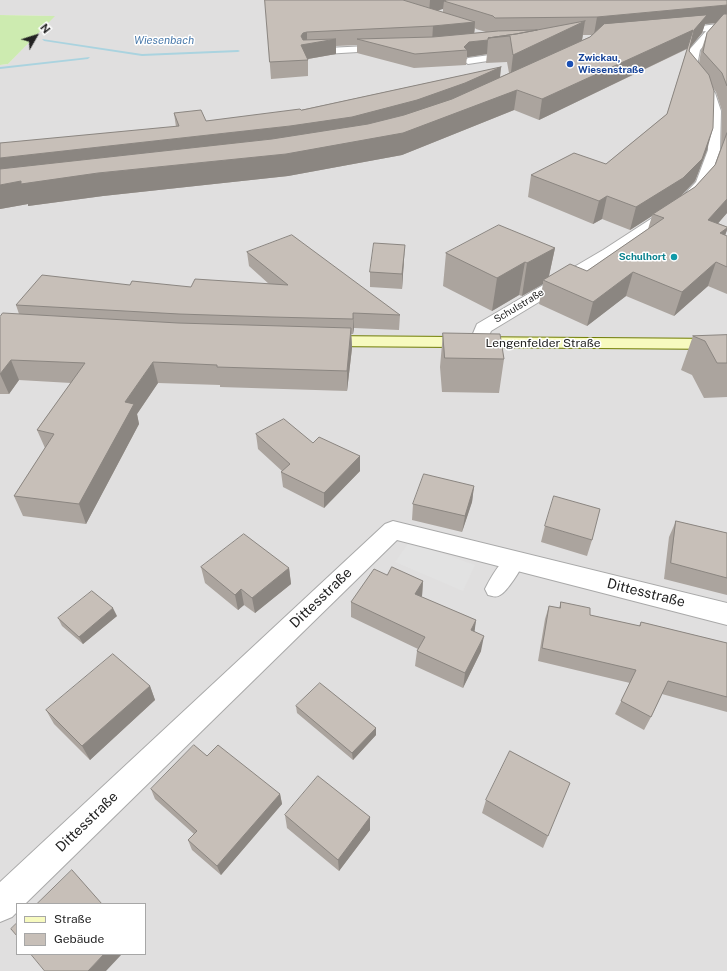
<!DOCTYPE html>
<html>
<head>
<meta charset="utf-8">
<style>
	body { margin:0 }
	#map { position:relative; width:727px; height:971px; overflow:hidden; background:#f2efe9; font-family:"Public Sans",sans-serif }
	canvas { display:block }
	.legend { position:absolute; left:16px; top:903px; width:130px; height:52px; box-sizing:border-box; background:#fff; border:1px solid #a7a7a7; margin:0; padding:5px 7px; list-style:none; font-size:12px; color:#222 }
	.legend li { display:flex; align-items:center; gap:8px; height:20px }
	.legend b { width:20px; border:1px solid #a7a7a7 }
	.north { position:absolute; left:16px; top:16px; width:40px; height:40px; -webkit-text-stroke:3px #fff; paint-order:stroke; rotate:51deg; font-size:11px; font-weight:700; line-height:16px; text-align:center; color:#222 }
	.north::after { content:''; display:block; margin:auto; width:14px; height:18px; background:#222; clip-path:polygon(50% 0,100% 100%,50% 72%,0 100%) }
</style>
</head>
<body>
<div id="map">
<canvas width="727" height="971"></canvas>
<ul class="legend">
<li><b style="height:5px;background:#f7fabf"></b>Straße</li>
<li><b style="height:11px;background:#c7bfb8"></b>Gebäude</li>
</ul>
<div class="north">N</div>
</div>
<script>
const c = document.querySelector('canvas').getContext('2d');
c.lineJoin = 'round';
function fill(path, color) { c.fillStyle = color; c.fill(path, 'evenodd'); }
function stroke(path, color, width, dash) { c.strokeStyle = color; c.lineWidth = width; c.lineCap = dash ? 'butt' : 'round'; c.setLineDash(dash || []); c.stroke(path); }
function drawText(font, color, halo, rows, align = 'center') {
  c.font = font + ' "Public Sans",sans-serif'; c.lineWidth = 3; c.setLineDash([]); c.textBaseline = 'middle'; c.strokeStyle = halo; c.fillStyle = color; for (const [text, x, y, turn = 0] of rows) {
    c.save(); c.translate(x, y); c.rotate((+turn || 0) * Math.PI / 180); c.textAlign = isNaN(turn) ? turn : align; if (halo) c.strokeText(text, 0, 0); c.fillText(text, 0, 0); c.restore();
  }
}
fill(new Path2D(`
	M0 0H727V971H0V65L8 64 54 16 0 15ZM17 904H145V954H17Z`), '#e0dfdf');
fill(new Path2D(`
	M0 15 55 16 8 64 0 65Z`), '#cdebb0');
fill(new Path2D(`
	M409 542 475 565 463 591 395 562Z`), '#e2e2e2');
fill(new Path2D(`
	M42 39 142 54 238 50 240 51 238 52 142 56 44 41Z
	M90 57 88 59 0 69V67Z`), '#aad3df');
const service = new Path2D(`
	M511 52 515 55 514 57 468 64 464 61 468 58Z
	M515 553 522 556 525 561C521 569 507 592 500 595 496 598 493 596 488 595L485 589C491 577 502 557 515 553Z`);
const minor = new Path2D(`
	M727 23V29L717 30 700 50 696 71 715 93 721 111 720 150 707 186 687 208 615 256 491 331 484 347 478 348 472 347 469 343 477 324 603 250 677 202 696 182 708 150 709 111 704 94 685 71 690 49 706 31 674 35 669 32 674 29Z
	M387 45 391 46 392 48 391 50 308 55 303 52 308 49Z
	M393 521 727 603V625L397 540 25 904H17V912L12 917 0 922V882L385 524Z`);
const secondary = new Path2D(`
	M321 336 727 339V349L321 346 315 345 312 341 315 337Z`);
stroke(service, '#a9a9a9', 2);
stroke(minor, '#a9a9a9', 2);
stroke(secondary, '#707d05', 2);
fill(service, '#fff');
fill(minor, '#fff');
fill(secondary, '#f7fabf');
fill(new Path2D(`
	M265 0H727V213L718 223 727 227V230L725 235 727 236V294L708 286 674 316 626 296 587 326 539 304 543 284 522 296 519 295 492 311 443 286 446 253 555 248 549 276 587 271 648 229 652 216 630 230 602 219 593 224 528 197 531 175 606 164 667 114 687 49 539 120 514 110 402 155 288 176 103 196 28 206V204L0 209V143L176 127 174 113 206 121 301 110 501 67 500 77 509 73 507 62 486 63 487 54 468 57H467L466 65 414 68 357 53V45L336 46V54L308 59V76L271 79ZM441 9H443V12L438 11ZM715 23 707 33 701 51 699 63 689 51 690 47 702 33 705 24ZM475 28 476 29 486 32 474 33ZM583 35H593L590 37 582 40ZM713 88 716 92 722 111 721 148 715 165 695 187 681 196 695 181 707 150Z
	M247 252 400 315 399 330 354 328 353 334H351L352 348 347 391 220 387V385L158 383 137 414 139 424 86 524 23 516 14 496 45 448 37 430 71 383 19 380 9 394H0V317L19 314 16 305 130 285 191 287 269 284 249 266Z
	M404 259 402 289 370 287V272Z
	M443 333 504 359 499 393 442 392 440 367Z
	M727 335V397L704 398 692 375 681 370 693 336Z
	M256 434 313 443 360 456V471L324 508 283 487 281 472 282 471 258 449Z
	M474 486 472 502 462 532 412 520 413 504Z
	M676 521 727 533V595L664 579 669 537Z
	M545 526 592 540 587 556 541 542Z
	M201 567 289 568 291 584 255 613 244 605 238 610 205 583Z
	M387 575 423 581 422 596 421 597 476 620 474 631 481 651 463 688 415 666 417 651 418 649 351 617V602Z
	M561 602 590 615 639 626 641 622 727 643V712L662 694 651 717 644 730 615 714 630 683 538 661 545 619 549 606 559 608Z
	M117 616 83 644 62 626 58 618Z
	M150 686 155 700 90 760 54 724 46 710Z
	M296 706 376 735 353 760 297 713Z
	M207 756 280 794 282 804 221 875 192 850 188 840 194 834 155 799 151 789Z
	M486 800 548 836 543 848 482 813Z
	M285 815 370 817V830L339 871 287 828Z`), '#aba49e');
fill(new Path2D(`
	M430 0H470L444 1 443 9 429 13Z
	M727 5V22L705 24 702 33 689 49 694 30 594 34 597 17Z
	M585 21 581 46 510 81 513 55Z
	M475 22 474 37 432 42 433 26Z
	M693 30 688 48 539 120 542 99Z
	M307 32V44L336 39V54L302 60 301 36 303 33Z
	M488 40 487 54 468 57H467V50L464 47 469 42Z
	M501 67 499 86 416 121 0 181V158L290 126Z
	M517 90 514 110 402 155 288 176 103 196 28 206V204L0 209V185L21 181 286 154Z
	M713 128 707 150 695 181 676 201 653 214 652 216 630 230 636 207Z
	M607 196 602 219 593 224 599 201Z
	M727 199V213L701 243 708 220Z
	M727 228V230L720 250V233Z
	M405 245 404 259 402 289V274Z
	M555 248 548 280H543V284L522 296 527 263Z
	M525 262 519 295 492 311 497 278Z
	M716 262 708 286 674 316 682 292Z
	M633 272 626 296 587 326 593 302Z
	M353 313 354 328 353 334Z
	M351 328 352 348 347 391V371Z
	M11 360 19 380 9 394 0 374Z
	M153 362 158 383 137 414 139 424 86 524 79 504 125 402Z
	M360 456V471L324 508V493Z
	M474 486 472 502 462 532 465 516Z
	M289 568 291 584 255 613 252 598Z
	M423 581 422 596 413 610 415 594Z
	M241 589 244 605 238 610 235 595Z
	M113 608 117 616 83 644 79 637Z
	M476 620 474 636 471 630Z
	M484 636 481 651 463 688 465 673Z
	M150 686 155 700 90 760 82 746Z
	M376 728V735L353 760 352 753Z
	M280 794 282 804 221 875 217 866Z
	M370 817V830L339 871 338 860Z
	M104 954H122L106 971H88Z`), '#8b8681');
const building = new Path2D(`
	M265 0H403L475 22 433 26 307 32 303 33 301 36 303 40 336 39 301 45 308 60 270 62Z
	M447 0H727V5L597 17 495 18 493 16 444 1Z
	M724 14H727V86L722 73 703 52 707 33Z
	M707 15 694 30 689 51 709 75 714 91 713 128 702 159 683 178 636 207 607 196 599 201 531 175 574 153 606 164 667 114 693 30 542 99 517 90 403 133 286 154 98 173 21 184V181L0 185V169L272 139 368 124 404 115 452 99 590 37 604 24Z
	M585 21 513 55 510 36 488 38 516 34Z
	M537 30 516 34 488 38V40L469 42 464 47 467 50 415 54 357 39 433 37 498 31Z
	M501 67 465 83 417 100 352 117 290 126 0 158V143L179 126 174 113 201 110 206 121 300 109 301 110Z
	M727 133V199L708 220 727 227V228L720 233 727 236V267L716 262 682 292 633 272 593 302 543 280 570 264 587 271 664 218 653 214 695 187 715 165Z
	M499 225 555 248 527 263 525 262 497 278 446 253Z
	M292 235 400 315 353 313V319L271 317 179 314 16 305 42 275 130 285 132 281 191 287 195 279 288 285 247 252Z
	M374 243 405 245 402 274 370 272Z
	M3 313 178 323 351 328 347 371 217 367V365L153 362 125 402 134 404 79 504 14 496 54 434 37 430 85 363 11 360 0 374V317Z
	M443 333 500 334 504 359 445 358Z
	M727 335V363H717L705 341 693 336Z
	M284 419 313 443 319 437 360 456 324 493 281 472 290 464 256 434Z
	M424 474 474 486 465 516 413 504Z
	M554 496 600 509 592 540 545 526Z
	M676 521 727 533V578L671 563Z
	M244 534 289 568 252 598 241 589 235 595 201 567Z
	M392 567 423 581 415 594 476 620 471 630 484 636 465 673 417 651 425 637 351 602 374 569 387 575Z
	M92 591 113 608 79 637 58 618Z
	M561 602 590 608V615L640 626 641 622 727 643V697L668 681 651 717 621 701 636 670 542 648 549 606 560 608Z
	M113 654 150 686 82 746 46 710Z
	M320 683 376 728 352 753 296 706Z
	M194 745 207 756 218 745 280 794 217 866 188 840 197 831 151 789Z
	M510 751 570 783 548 836 486 800Z
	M318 776 370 817 338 860 285 815Z
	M72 870 102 904H37Z
	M17 923V936L11 929Z
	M31 954H104L88 971H45Z`);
fill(building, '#c7bfb8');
stroke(building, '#8b8681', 1);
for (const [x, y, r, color] of [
	[570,64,4,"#1a4fb4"],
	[674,257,4,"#0f9aa8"]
]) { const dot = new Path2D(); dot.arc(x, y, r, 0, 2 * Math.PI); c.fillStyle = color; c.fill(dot); stroke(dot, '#fff', 1.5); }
drawText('bold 10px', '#164399', '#fff', [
	["Zwickau,",578,58],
	["Wiesenstraße",578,70]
], 'left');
drawText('bold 10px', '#0d838f', '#fff', [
	["Schulhort",666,257]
], 'right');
drawText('10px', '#222', '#fff', [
	["Schulstraße",519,306,-31]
]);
drawText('italic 11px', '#4a7aab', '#fff', [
	["Wiesenbach",164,41]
]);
drawText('12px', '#222', '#fff', [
	["Lengenfelder Straße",543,343]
]);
drawText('14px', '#222', '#fff', [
	["Dittesstraße",646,593,14],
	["Dittesstraße",321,598,-44],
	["Dittesstraße",87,822,-44]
]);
</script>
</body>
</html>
